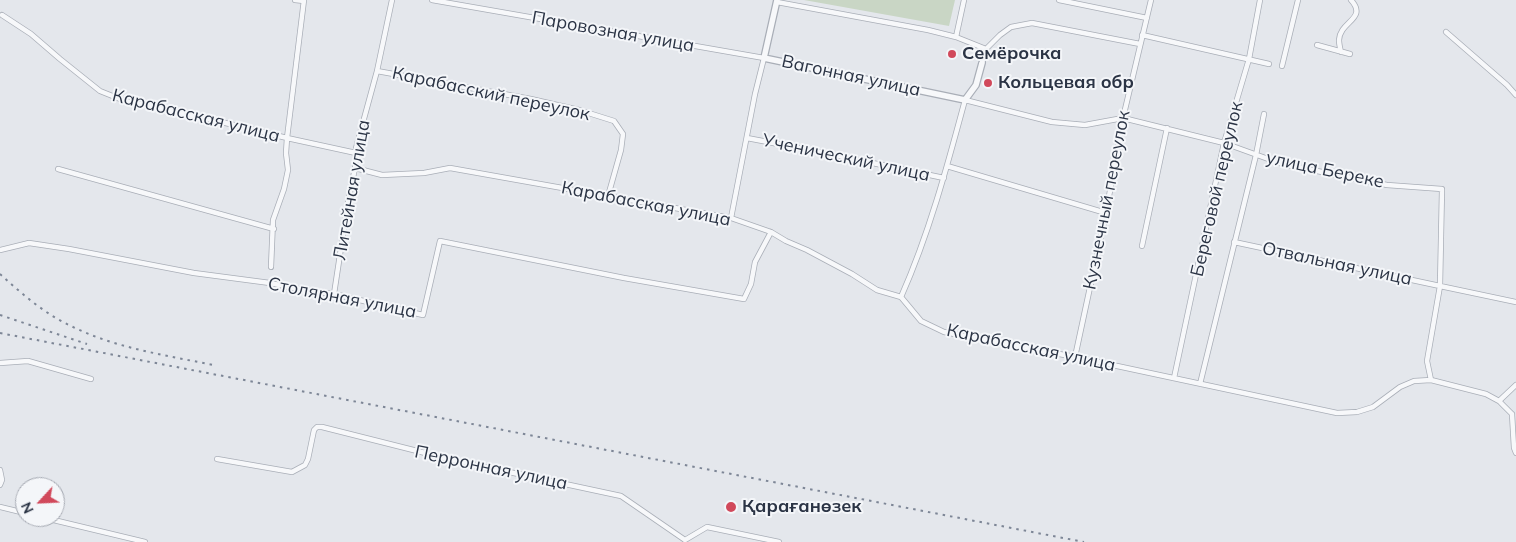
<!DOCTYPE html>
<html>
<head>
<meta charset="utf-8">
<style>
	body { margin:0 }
	#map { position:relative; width:1516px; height:542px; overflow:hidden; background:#e4e7ec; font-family:Mulish,sans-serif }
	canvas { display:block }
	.north { position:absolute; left:15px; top:477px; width:50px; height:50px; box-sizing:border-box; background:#f4f6f9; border:1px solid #a4a8b1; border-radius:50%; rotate:245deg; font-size:14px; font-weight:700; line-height:20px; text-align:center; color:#2b3445 }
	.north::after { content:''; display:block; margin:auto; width:18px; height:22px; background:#d1495b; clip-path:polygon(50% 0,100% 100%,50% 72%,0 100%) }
</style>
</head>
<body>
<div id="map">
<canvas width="1516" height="542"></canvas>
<div class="north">N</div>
</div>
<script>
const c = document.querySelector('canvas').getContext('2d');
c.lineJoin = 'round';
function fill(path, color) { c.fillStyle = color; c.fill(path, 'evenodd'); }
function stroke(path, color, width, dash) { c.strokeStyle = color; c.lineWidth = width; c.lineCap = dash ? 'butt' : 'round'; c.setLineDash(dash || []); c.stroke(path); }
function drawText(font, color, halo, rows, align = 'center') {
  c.font = font + ' Mulish,sans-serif'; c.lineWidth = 4; c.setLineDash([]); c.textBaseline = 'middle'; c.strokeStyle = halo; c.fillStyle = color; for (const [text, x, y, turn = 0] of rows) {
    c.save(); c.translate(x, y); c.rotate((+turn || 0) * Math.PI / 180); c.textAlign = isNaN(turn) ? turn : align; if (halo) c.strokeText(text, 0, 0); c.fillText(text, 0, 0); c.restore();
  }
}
fill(new Path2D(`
	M804 0H955L949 26Z`), '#c9d6c5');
const minor = new Path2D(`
	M295 0 304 1
	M432 0 764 58 755 94 731 218
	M1059 0 1147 18
	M777 2 928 30 956 37 986 49
	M2 15 31 34 60 59 100 91 125 101 201 117 287 138 356 153
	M1446 32 1507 85 1516 95
	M1142 35 1269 64
	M956 37 964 0
	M1317 45 1350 54
	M1341 52C1340 48 1339 44 1339 40 1340 21 1368 19 1351 0
	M982 63 986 49 1000 35 1011 27 1032 23 1140 44
	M1282 66 1298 0
	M377 71 531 99 579 110 614 121 623 134 621 150 608 196
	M747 138 820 152 944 178
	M947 166 1106 213
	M355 168 382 175 424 173 450 168 731 218 771 232 786 241 807 250 852 274 877 290 901 297 921 321 944 332 1075 357 1337 413 1357 412 1373 407 1400 387 1414 381 1431 380 1486 394 1499 401 1512 414
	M58 169 274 229
	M1142 246 1167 128
	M0 250 29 243 69 249 194 273 270 283 304 290 334 294 423 315 440 241 624 278 744 299 751 284 755 262 771 232
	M271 267 273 220 284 189 288 170 286 153 287 138 304 0
	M334 294 348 202 355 168 356 148 377 71 392 0
	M901 297C929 234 947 167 965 100L1052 122 1085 125 1123 118 1224 143 1282 164 1387 185 1442 189 1440 286 1234 242
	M1075 357 1106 213 1123 118 1151 0
	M0 363 28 361 91 379
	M1174 378 1224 143 1249 59 1260 0
	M1431 380 1427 361 1440 286 1516 302
	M1200 384 1256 155 1264 114
	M1499 401 1516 385
	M1512 414 1514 448 1516 453
	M217 459 292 472 305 465 308 459 314 430 317 427H322L453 460 621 496 685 540
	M0 470 2 480 0 485
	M0 507 25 513
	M41 517 145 542
	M685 540 707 527 779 542`);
const tertiary = new Path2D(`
	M777 0 764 58 965 100 976 85 982 63`);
stroke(minor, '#a9aeb7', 6);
stroke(tertiary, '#a9aeb7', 8);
stroke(minor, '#f7f8fa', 4.5);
stroke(tertiary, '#f7f8fa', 5.5);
stroke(new Path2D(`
	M0 274C22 294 45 314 71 326 115 348 165 355 213 365
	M0 315 87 344
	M0 333 1084 542`), '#7d8696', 2, [2.5, 5]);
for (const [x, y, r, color] of [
	[952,54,5,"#d1495b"],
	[988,83,5,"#d1495b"],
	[731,507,6,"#d1495b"]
]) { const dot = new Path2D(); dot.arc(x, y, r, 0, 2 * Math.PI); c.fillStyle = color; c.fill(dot); stroke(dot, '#f4f6f9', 2); }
drawText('18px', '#2b3445', '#f4f6f9', [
	["Паровозная улица",613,32,10],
	["Вагонная улица",851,76,12],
	["Карабасский переулок",491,94,12],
	["Карабасская улица",196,116,14],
	["Ученический улица",846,158,12],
	["улица Береке",1325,170,12],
	["Береговой переулок",1217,189,-77],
	["Литейная улица",352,190,-80],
	["Кузнечный переулок",1107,200,-79],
	["Карабасская улица",646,204,11],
	["Отвальная улица",1337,264,12],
	["Столярная улица",342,298,11],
	["Карабасская улица",1031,348,12],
	["Перронная улица",491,468,12]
]);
drawText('bold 18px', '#2b3445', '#f4f6f9', [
	["Семёрочка",962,54],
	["Кольцевая обр",998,83],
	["Қарағанөзек",742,507]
], 'left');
</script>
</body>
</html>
